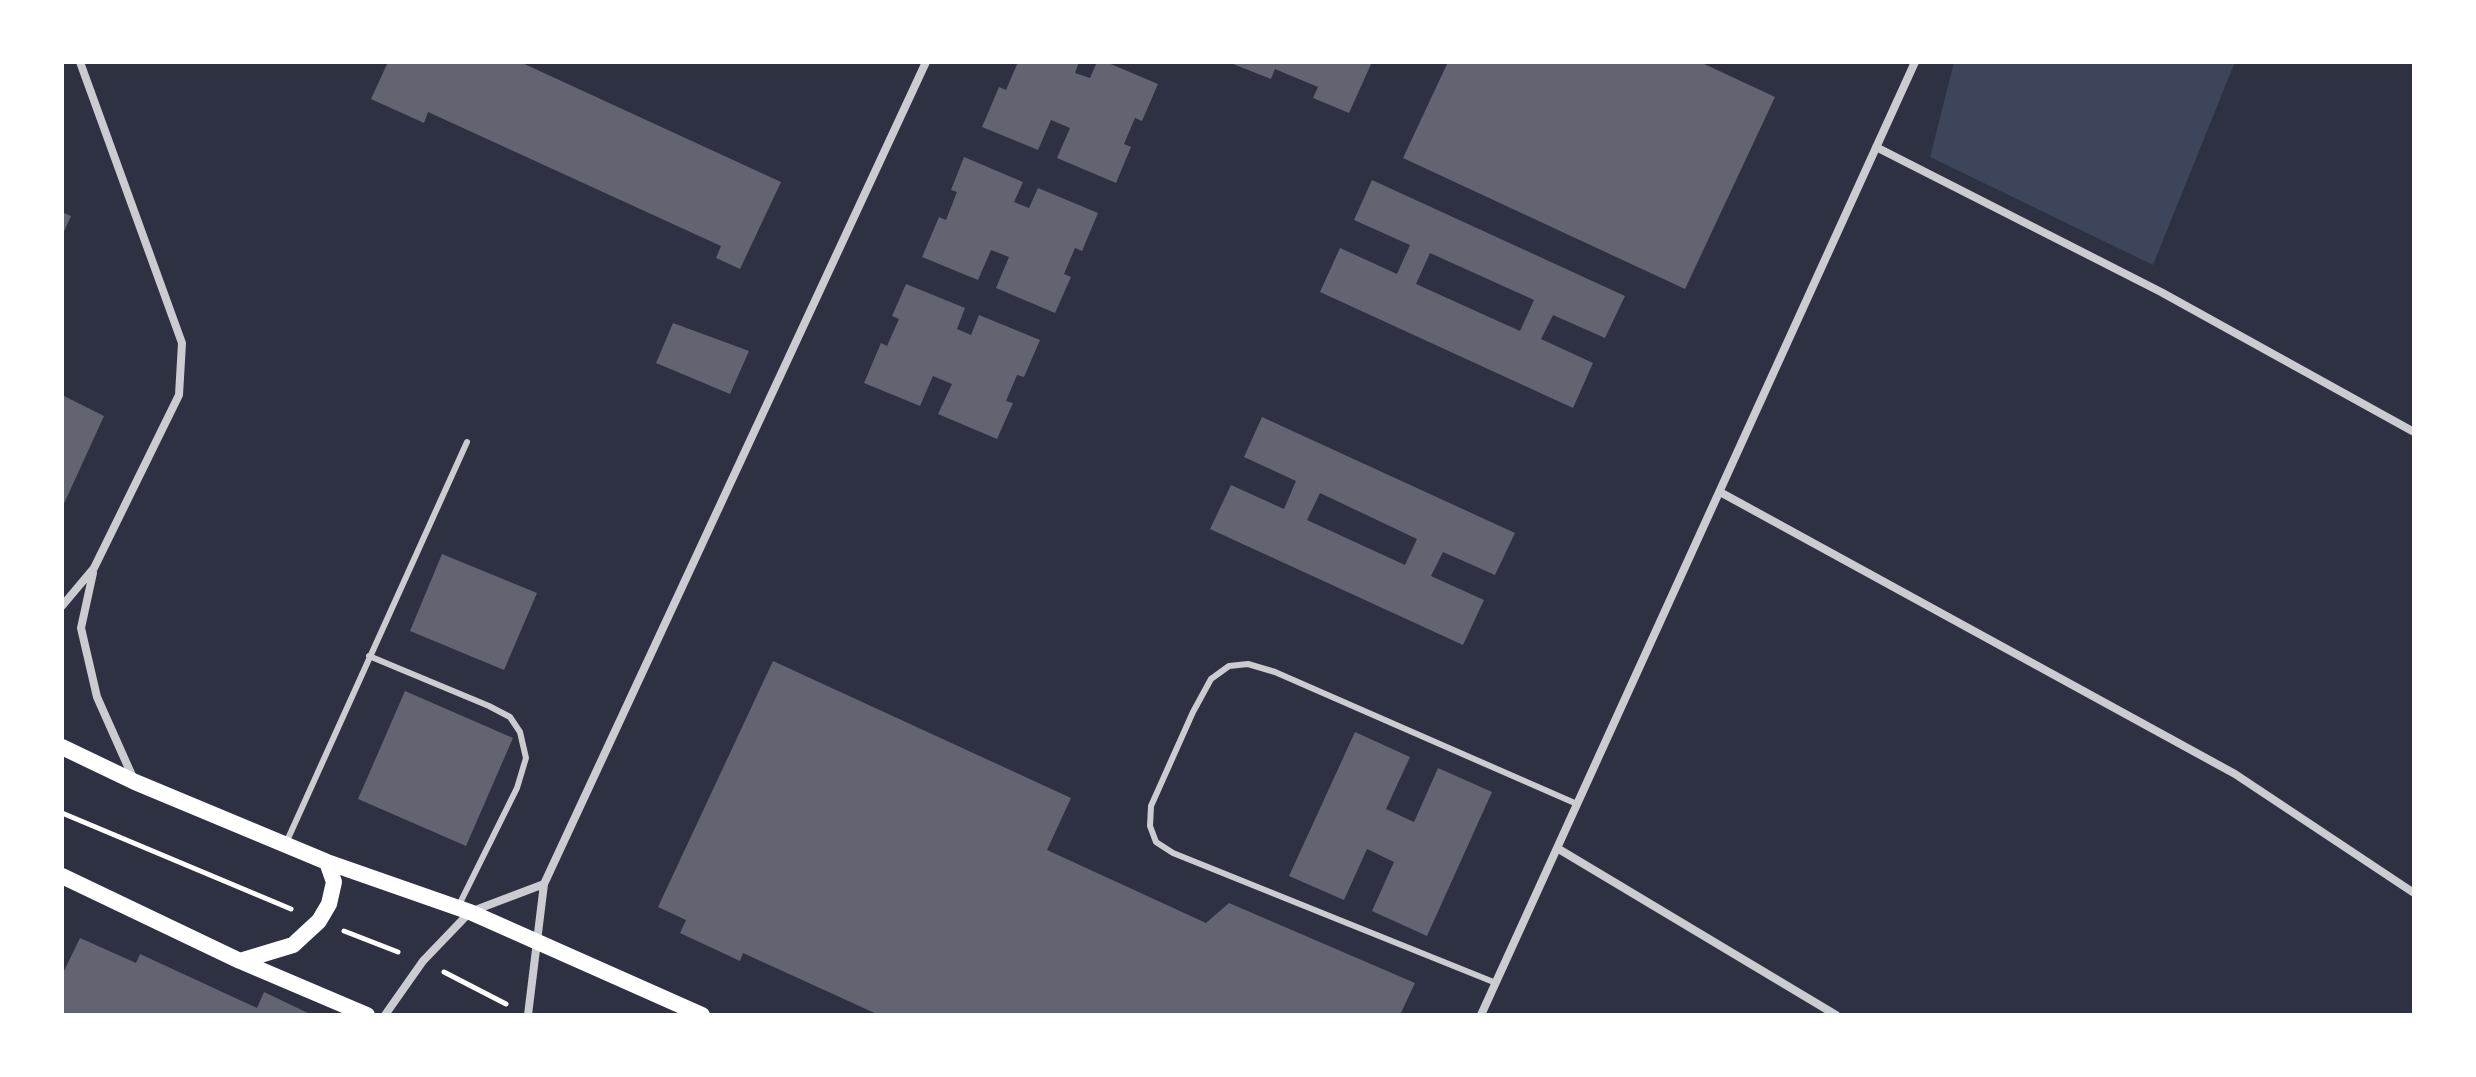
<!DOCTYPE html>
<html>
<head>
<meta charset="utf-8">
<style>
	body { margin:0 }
	#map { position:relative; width:2476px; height:1077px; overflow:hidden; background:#2d3142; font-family:Manrope,sans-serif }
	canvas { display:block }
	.frame { position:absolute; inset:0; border:64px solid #fff; pointer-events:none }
</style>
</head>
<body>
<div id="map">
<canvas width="2476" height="1077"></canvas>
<div class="frame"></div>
</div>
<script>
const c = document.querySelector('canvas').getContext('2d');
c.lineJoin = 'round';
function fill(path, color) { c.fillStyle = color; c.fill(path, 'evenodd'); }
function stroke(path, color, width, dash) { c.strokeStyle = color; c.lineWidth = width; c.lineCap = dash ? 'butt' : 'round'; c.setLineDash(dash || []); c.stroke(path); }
fill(new Path2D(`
	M1954 62H2235L2153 265 1930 157Z`), '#3c4559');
fill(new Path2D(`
	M388 62H520L781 182 740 269 716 258 721 246 428 112 424 123 371 99Z
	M1018 62H1079L1075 73 1090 78 1097 62H1106L1158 84 1142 121 1135 118 1124 144 1131 147 1116 183 1057 158 1070 128 1051 120 1038 150 982 127 999 87 1006 90Z
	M1228 62H1372L1349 113 1313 98 1318 87 1275 69 1271 79Z
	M1448 62H1700L1775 97 1685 289 1403 158Z
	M964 157 1023 182 1014 202 1029 208 1038 188 1098 213 1082 251 1075 248 1064 274 1071 277 1055 313 996 288 1009 257 991 250 978 280 922 257 939 217 946 220 957 192 951 190Z
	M1372 180 1625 296 1605 338 1553 315 1541 339 1593 363 1573 408 1320 292 1340 248 1397 274 1410 245 1354 220ZM1430 253 1534 300 1520 331 1416 284Z
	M62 212 71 216 62 236Z
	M906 284 965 308 957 329 971 335 979 315 1040 340 1024 377 1017 375 1006 401 1013 403 997 439 938 414 952 384 933 376 920 406 864 383 881 343 887 346 899 319 892 316Z
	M673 323 749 351 730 394 656 363Z
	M62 395 104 416 62 508Z
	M1262 417 1515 533 1495 575 1443 552 1431 576 1484 600 1463 645 1210 529 1231 485 1284 509 1296 481 1244 457ZM1320 493 1417 539 1405 565 1307 520Z
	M442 554 537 593 504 670 410 631Z
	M773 661 1071 798 1047 850 1206 923 1229 903 1415 983 1400 1015H879L743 953 740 961 680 933 686 920 658 907Z
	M405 691 513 738 466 846 358 799Z
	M1355 732 1410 757 1386 809 1414 822 1438 768 1492 792 1427 936 1372 911 1394 862 1367 849 1344 900 1289 876Z
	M80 938 136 963 140 954 257 1008 264 992 312 1015H62V975Z`), '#626471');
stroke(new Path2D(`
	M62 813 291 909
	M344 931 398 952
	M444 972 506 1004`), '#fff', 5);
stroke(new Path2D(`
	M369 656 489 706 510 717 520 732 526 758 517 788 458 907
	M286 843 467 442
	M1496 983 1173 853 1156 842 1150 826 1151 806 1193 712 1211 679 1229 666 1248 664 1275 672 1577 804`), '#caccd0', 6);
stroke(new Path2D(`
	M1876 147 2161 292 2414 432
	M1720 492 2235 774 2414 893
	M93 573 81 628 97 697 134 780
	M62 606 94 568 179 395 182 343 80 62
	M1557 848 1836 1015
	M385 1015 423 961 470 912 544 884
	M528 1015 544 884 926 62
	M1481 1015 1915 62`), '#caccd0', 8);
stroke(new Path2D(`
	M62 747 135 782 327 862 470 912 702 1015
	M62 876 240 961 367 1015
	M240 961 293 945 319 921 329 904 334 882 327 862`), '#fff', 16);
</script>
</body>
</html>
